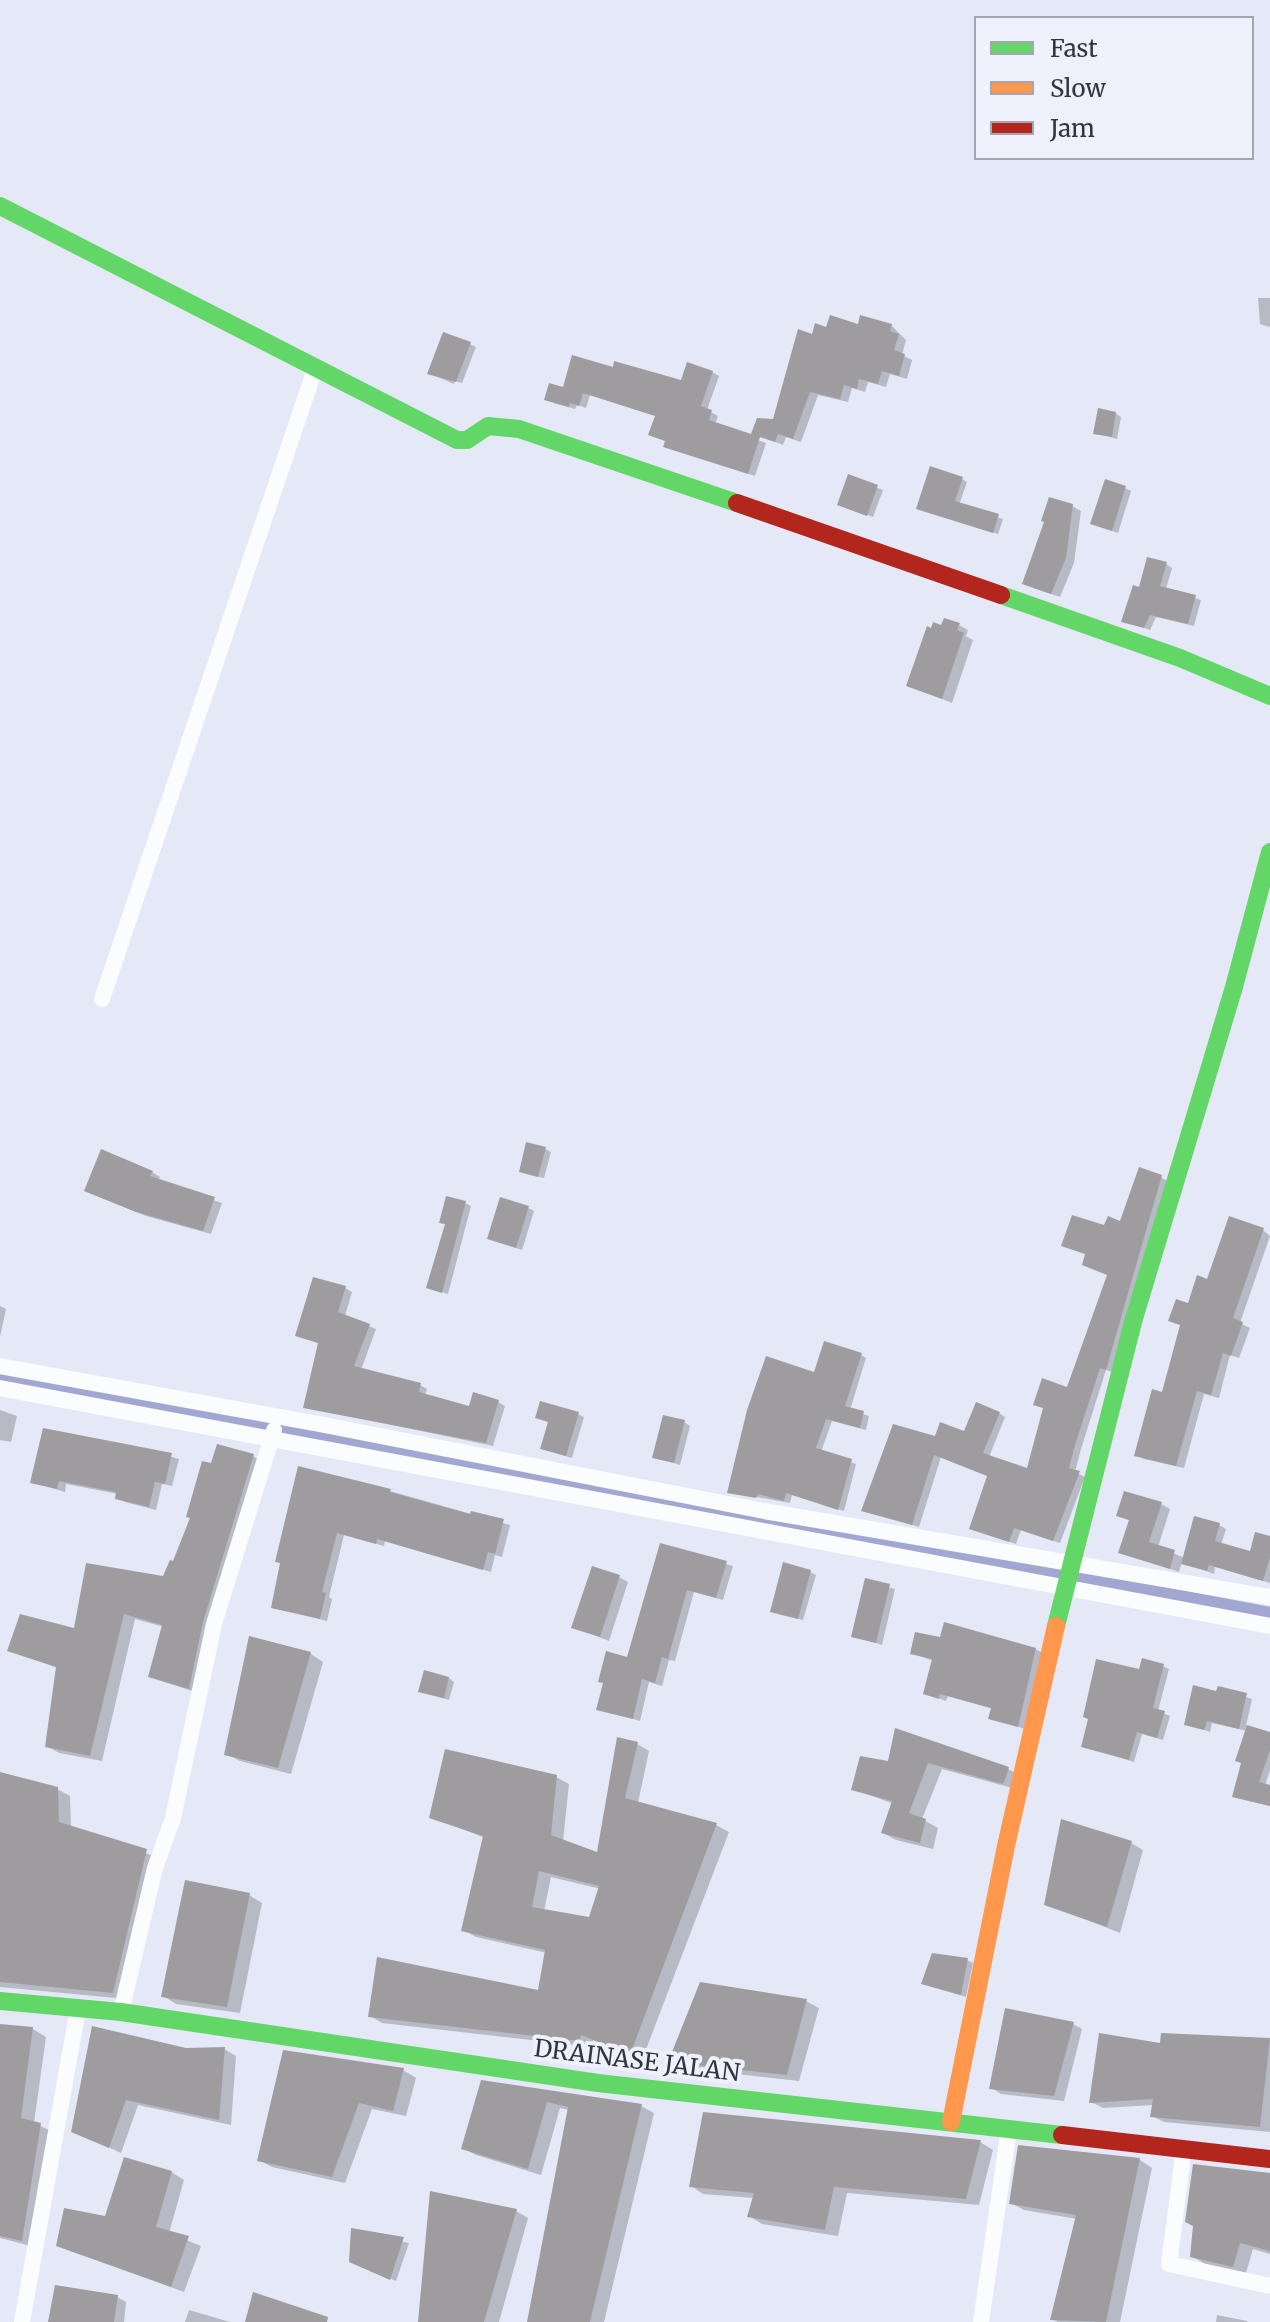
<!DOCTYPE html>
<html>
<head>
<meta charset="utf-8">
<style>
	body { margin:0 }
	#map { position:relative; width:1270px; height:2322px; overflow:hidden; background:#e5e8f7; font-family:Merriweather,serif }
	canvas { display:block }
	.legend { position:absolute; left:974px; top:16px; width:280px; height:144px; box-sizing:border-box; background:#eef0fc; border:2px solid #a3a5b0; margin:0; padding:10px 14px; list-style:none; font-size:24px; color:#32343f }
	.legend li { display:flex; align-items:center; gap:16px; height:40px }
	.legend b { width:40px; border:2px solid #a3a5b0 }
</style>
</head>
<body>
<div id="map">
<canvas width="1270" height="2322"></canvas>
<ul class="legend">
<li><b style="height:10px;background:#63d668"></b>Fast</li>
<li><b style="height:10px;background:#ff974d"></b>Slow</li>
<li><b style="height:10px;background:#b3261e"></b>Jam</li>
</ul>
</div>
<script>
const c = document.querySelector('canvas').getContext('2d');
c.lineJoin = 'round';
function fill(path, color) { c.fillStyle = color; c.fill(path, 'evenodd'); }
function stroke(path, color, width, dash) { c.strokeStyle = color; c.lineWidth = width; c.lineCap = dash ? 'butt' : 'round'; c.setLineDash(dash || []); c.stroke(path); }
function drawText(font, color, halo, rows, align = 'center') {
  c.font = font + ' Merriweather,serif'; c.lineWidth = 8; c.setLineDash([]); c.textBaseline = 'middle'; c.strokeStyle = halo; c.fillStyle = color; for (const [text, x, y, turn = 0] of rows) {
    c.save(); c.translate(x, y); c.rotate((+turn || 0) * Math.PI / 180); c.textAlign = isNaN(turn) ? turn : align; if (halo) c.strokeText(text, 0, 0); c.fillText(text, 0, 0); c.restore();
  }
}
fill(new Path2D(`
	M1258 298H1270V327L1260 324Z
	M891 325 906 340 902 355 912 360 907 379 890 374 886 387 868 382 865 392 852 388 848 402 818 395 801 442 786 437 783 445 762 437 774 421 813 336 827 330Z
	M470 344 476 347 462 383 455 381 454 384 429 373Z
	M614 369 682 383 712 372 719 376 707 410 718 416 715 424 766 443 755 476 666 446 667 442 656 416 590 395 586 408 577 405 575 409 553 403 564 389Z
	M1115 413 1121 417 1117 439 1096 433Z
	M849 477 883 490 873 517 846 507Z
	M962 479 967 482 959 505 1003 519 998 534 924 511Z
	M1125 488 1131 491 1118 533 1099 526Z
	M1072 506 1081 511 1074 563 1060 597 1033 588Z
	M1166 564 1172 568 1166 589 1201 600 1194 626 1156 617 1150 630 1123 621 1140 590Z
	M959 625 968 630 966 636 973 640 952 703 908 685 942 628Z
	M545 1149 551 1152 544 1178 527 1174Z
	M152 1172 160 1177 158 1181 222 1203 211 1234 146 1216 95 1195Z
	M1161 1177 1167 1181 1112 1372 1106 1370 1081 1449 1075 1472 1085 1477 1060 1543 1021 1530 1016 1544 977 1531 989 1476 941 1457 919 1527 864 1510 936 1438 966 1434 999 1413 1005 1417 989 1457 1028 1471 1045 1409 1069 1390 1109 1275 1087 1255 1063 1245 1122 1224Z
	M465 1203 471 1206 448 1294 435 1290Z
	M528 1208 534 1211 522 1250 495 1241Z
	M1263 1230 1270 1236 1240 1323 1250 1328 1239 1358 1230 1355 1219 1398 1204 1394 1184 1468 1144 1459 1136 1455 1163 1395 1189 1305 1209 1281Z
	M345 1288 352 1292 345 1316 376 1329 361 1370 420 1385 427 1389 425 1396 470 1409 498 1402 505 1406 493 1446 306 1407 320 1344 298 1335Z
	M0 1306 6 1309 0 1337Z
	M861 1355 866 1358 850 1410 869 1416 866 1430 832 1421 821 1452 856 1464 844 1511 792 1495 790 1503 729 1492 816 1374Z
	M0 1410 17 1416 11 1442 0 1440Z
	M578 1414 584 1417 572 1458 549 1451 550 1423 538 1417Z
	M684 1422 690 1426 680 1465 655 1457Z
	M130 1445 179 1459 172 1486 162 1484 156 1510 125 1502 117 1498 118 1494 66 1484 65 1492 33 1482 129 1449Z
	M253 1456 264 1463 201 1694 150 1677 164 1627 135 1619 102 1761 59 1753 47 1746 58 1668 10 1650 76 1630 164 1578 174 1563 212 1466Z
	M390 1491 510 1525 502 1557 495 1555 491 1572 385 1541 384 1546 344 1535 329 1597 332 1599 327 1621 273 1607 282 1564Z
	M1161 1504 1170 1509 1158 1547 1185 1558 1219 1525 1226 1529 1221 1545 1251 1554 1270 1538V1583L1215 1567 1214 1574 1182 1562 1179 1572 1120 1552 1130 1521 1119 1515Z
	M661 1546 733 1566 723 1600 694 1592 675 1661 669 1660 662 1686 649 1682 640 1721 599 1709 629 1659Z
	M810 1572 816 1575 803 1620 778 1614Z
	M619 1577 628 1582 609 1641 574 1627Z
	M867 1581 895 1589 882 1645 854 1636Z
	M250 1639 311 1654 323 1662 291 1774 240 1761 227 1754Z
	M1035 1649 1043 1653 1025 1729 990 1718 993 1709 948 1696 946 1701 925 1693 933 1661 912 1653Z
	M1163 1666 1169 1669 1158 1711 1170 1716 1163 1740 1142 1734 1134 1762 1083 1746 1141 1672Z
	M449 1678 454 1682 449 1700 427 1694Z
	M1219 1688 1252 1699 1246 1726 1270 1735V1770L1265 1786 1270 1787V1806L1241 1799 1247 1731 1212 1723 1210 1732 1186 1724Z
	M897 1730 1008 1769 1021 1776 1016 1789 942 1769 922 1819 938 1828 933 1849 896 1840 883 1833 894 1804 853 1789 890 1763Z
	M637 1744 649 1751 638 1803 716 1825 729 1832 642 2060 593 2040 592 2047 382 2023 370 2016 540 1992 547 1953 476 1937 463 1930 485 1838 432 1817 556 1777 569 1784 563 1841 599 1855ZM551 1877 601 1889 590 1920 544 1911Z
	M0 1774 57 1789 70 1796 71 1827 159 1858 126 1999 0 1987Z
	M1131 1843 1143 1850 1120 1933 1047 1904Z
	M249 1895 262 1903 240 2013 176 2004 163 1996Z
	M967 1960 973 1963 966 1997 929 1986Z
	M806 2001 819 2008 799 2081 683 2068 670 2061Z
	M1073 2024 1082 2029 1064 2101 1001 2094 992 2088Z
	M0 2026 33 2029 46 2037 34 2123 53 2132 35 2247 0 2238Z
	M1163 2035 1270 2040V2132L1164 2122 1152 2116 1154 2105 1103 2108 1091 2102 1161 2046Z
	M224 2049 236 2056 231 2125 138 2105 121 2153 74 2131 186 2050Z
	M403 2070 416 2078 406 2116 372 2109 345 2183 272 2167 259 2160Z
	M482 2082 641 2106 654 2113 604 2322H529L569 2110 560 2108 541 2175 476 2155 463 2148Z
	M704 2114 980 2142 993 2150 979 2205 847 2193 838 2236 762 2224 749 2216 754 2198 703 2194 691 2186Z
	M1020 2147 1140 2160 1152 2168 1120 2322H1058L1052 2319 1077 2219 1024 2210 1011 2203Z
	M171 2172 184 2180 169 2233 201 2246 184 2292 58 2245 106 2219Z
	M1270 2174V2254L1253 2249 1246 2273 1205 2264 1192 2256Z
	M516 2211 528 2218 499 2322H421Z
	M353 2231 409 2243 396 2281 357 2264Z
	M117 2297 126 2302 124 2322H50Z
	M189 2310 230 2322H185Z
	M1217 2315 1247 2321 1248 2322H1216Z`), '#0003');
stroke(new Path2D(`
	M0 1379 1270 1618`), '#a1a7d1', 22);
fill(new Path2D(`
	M830 315 858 324 860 315 892 324 890 331 899 334 894 350 905 354 899 376 882 371 878 384 859 379 857 389 844 385 840 399 810 392 793 439 778 434 775 442 751 434 757 418 773 419 798 329 812 334 815 323 826 327Z
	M443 332 471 342 456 382 427 374Z
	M572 355 613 367 614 361 681 380 687 362 713 371 701 406 712 410 709 420 760 437 748 474 663 447 665 441 648 435 655 416 583 393 579 406 570 403 569 407 544 400 549 383 563 387Z
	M1098 408 1116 412 1112 437 1093 434Z
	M930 466 963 477 955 501 999 514 993 533 916 509Z
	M848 474 878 485 867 516 837 505Z
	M1105 479 1126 486 1112 531 1090 524Z
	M1049 497 1073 504 1066 558 1051 594 1022 584 1044 522 1041 521Z
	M1147 557 1167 562 1160 586 1196 595 1188 624 1150 615 1144 628 1121 622 1133 585 1139 587Z
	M944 618 960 623 957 630 964 633 942 699 906 686 927 626 931 628 933 622 941 625Z
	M526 1142 546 1147 538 1177 519 1172Z
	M101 1149 153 1171 150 1176 215 1197 203 1231 136 1212 84 1191Z
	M1139 1167 1162 1175 1106 1370 1100 1368 1075 1445 1069 1468 1080 1471 1053 1541 1014 1528 1009 1542 969 1529 987 1476 934 1455 912 1525 861 1511 893 1424 935 1436 940 1422 964 1431 976 1402 1000 1412 983 1453 1027 1468 1043 1408 1033 1405 1042 1378 1067 1387 1107 1275 1082 1265 1085 1254 1061 1246 1072 1215 1104 1225 1108 1216 1120 1221Z
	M446 1196 466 1201 442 1293 426 1288 445 1224 439 1223Z
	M500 1197 529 1206 516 1248 487 1239Z
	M1229 1216 1264 1228 1233 1318 1243 1322 1231 1356 1223 1353 1211 1395 1197 1391 1176 1466 1134 1456 1152 1389 1162 1392 1180 1325 1168 1321 1176 1299 1188 1303 1197 1275 1207 1279Z
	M313 1277 346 1286 338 1312 370 1324 354 1366 421 1383 419 1392 469 1406 473 1392 499 1400 486 1443 303 1408 318 1343 295 1336Z
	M824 1341 862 1353 845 1406 864 1411 860 1428 826 1419 816 1448 852 1459 838 1510 786 1493 784 1501 758 1494 756 1498 727 1493 747 1410 766 1356 814 1372Z
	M540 1401 579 1412 566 1456 540 1449 548 1422 535 1418Z
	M663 1415 685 1420 674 1463 652 1458Z
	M43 1428 172 1453 165 1484 155 1482 149 1507 115 1499 116 1492 59 1481 57 1489 30 1483Z
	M217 1444 254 1454 203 1622 189 1689 148 1677 162 1625 124 1614 90 1756 45 1747 56 1667 7 1651 20 1614 74 1628 86 1563 163 1576 170 1560 173 1561 190 1518 186 1517 202 1461 211 1463Z
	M298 1466 391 1489 390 1492 470 1514 471 1511 504 1519 495 1554 488 1552 483 1570 377 1539 376 1544 337 1533 322 1592 326 1593 320 1619 271 1608 280 1563 275 1562Z
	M1124 1491 1162 1502 1149 1542 1175 1550 1170 1569 1118 1553 1129 1520 1116 1516Z
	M1194 1516 1220 1523 1215 1541 1250 1551 1255 1532 1270 1536V1557L1263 1581 1209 1565 1207 1571 1181 1564Z
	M660 1543 727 1561 716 1598 687 1590 668 1659 662 1657 655 1683 642 1679 633 1719 596 1710 603 1683 598 1682 606 1651 627 1657Z
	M783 1562 811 1570 798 1619 770 1612Z
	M592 1566 620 1575 600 1637 571 1628Z
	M865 1578 890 1584 876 1643 851 1637Z
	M944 1622 1036 1648 1018 1727 988 1719 991 1708 940 1694 939 1699 923 1694 932 1659 910 1654 915 1632 940 1637Z
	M249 1636 311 1652 278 1768 224 1755Z
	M1142 1658 1164 1664 1153 1708 1165 1711 1157 1738 1137 1732 1129 1760 1081 1747 1088 1719 1083 1717 1096 1659 1139 1669Z
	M424 1670 449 1677 444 1698 418 1692Z
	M1193 1685 1216 1691 1218 1686 1247 1693 1239 1729 1207 1721 1204 1730 1184 1725Z
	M1247 1725 1270 1732V1750L1259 1782 1270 1785V1806L1232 1797 1241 1763 1235 1761Z
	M895 1728 1009 1767 1006 1777 1003 1784 928 1763 909 1813 926 1819 920 1843 881 1833 892 1801 851 1790 860 1756 888 1761Z
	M617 1737 638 1742 625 1798 717 1823 630 2055 581 2035 579 2041 368 2017 377 1957 538 1990 545 1950 461 1931 483 1836 429 1818 445 1749 557 1775 551 1835 597 1852ZM539 1871 599 1886 589 1917 532 1907Z
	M0 1772 58 1787 59 1822 147 1849 113 1993 0 1982Z
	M1061 1819 1132 1841 1107 1927 1044 1905Z
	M185 1880 250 1893 227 2007 161 1997Z
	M932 1953 968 1958 961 1995 921 1984Z
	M700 1982 807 1999 787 2075 668 2062Z
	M1005 2008 1074 2022 1054 2096 989 2089Z
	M0 2024 33 2027 21 2118 41 2123 22 2241 0 2236Z
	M92 2026 186 2048 225 2047 219 2120 126 2100 109 2148 71 2132Z
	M1099 2033 1160 2043 1161 2033 1270 2038 1260 2127 1150 2117 1153 2099 1089 2103Z
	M283 2050 404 2068 393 2111 359 2103 332 2177 257 2161Z
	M481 2080 642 2104 590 2322H527L568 2107 547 2102 528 2169 461 2149Z
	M703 2112 980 2140H981L966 2199 834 2187 825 2230 747 2217 754 2193 689 2187Z
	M1018 2145 1140 2158 1106 2322 1050 2320 1076 2215 1009 2204Z
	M124 2157 172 2171 156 2227 189 2236 171 2287 56 2246 64 2208 105 2216Z
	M1193 2164 1270 2173V2251L1240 2243 1233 2267 1190 2257 1193 2226 1185 2222Z
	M430 2191 517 2209 484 2322H418Z
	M351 2228 404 2237 390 2280 349 2262Z
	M55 2285 118 2295 114 2322H48Z
	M253 2292 328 2317 327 2322H245Z`), '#9e9c9f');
stroke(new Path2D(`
	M102 999 315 369
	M0 1366 319 1424 764 1511 1270 1597
	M0 1388 1270 1626
	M121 2012 155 1868 173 1818 214 1624 274 1430
	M1184 2148 1169 2264 1270 2286
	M22 2322 78 2009
	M981 2322 1009 2129`), '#fbfcfe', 16);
stroke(new Path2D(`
	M0 206 457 440H467L488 426 519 429 737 503
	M1001 595 1180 658 1270 696
	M1056 1626 1133 1322 1234 987 1270 852
	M0 2001 121 2012 598 2083 1062 2135`), '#63d668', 18);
stroke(new Path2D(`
	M951 2122 1006 1846 1056 1626`), '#ff974d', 18);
stroke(new Path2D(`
	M737 503 1001 595
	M1062 2135 1270 2159`), '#b3261e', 18);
drawText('24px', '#32343f', '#eef0fc', [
	["DRAINASE JALAN",637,2062,7]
]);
</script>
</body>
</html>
